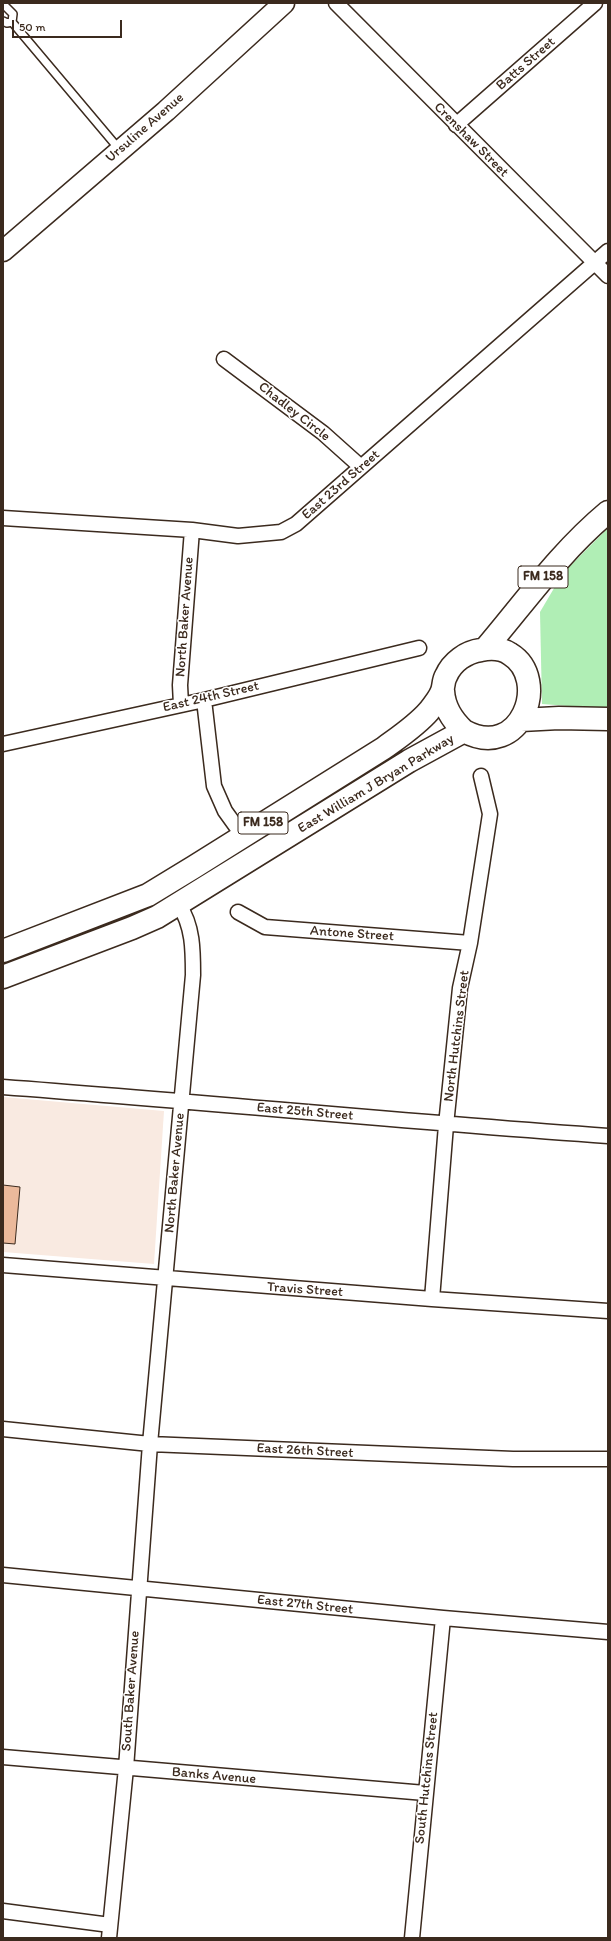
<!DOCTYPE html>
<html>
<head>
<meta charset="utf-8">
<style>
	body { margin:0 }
	#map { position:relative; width:611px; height:1941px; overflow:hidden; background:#fff; font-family:Itim,sans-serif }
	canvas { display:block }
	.frame { position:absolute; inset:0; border:4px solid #3b2a1e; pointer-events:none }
	.scale { position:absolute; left:12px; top:20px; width:110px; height:18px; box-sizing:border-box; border:2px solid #3b2a1e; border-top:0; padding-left:5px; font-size:12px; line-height:14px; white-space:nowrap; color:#3b2a1e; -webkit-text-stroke:3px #fff; paint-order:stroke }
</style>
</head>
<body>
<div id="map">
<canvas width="611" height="1941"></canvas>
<div class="frame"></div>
<div class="scale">50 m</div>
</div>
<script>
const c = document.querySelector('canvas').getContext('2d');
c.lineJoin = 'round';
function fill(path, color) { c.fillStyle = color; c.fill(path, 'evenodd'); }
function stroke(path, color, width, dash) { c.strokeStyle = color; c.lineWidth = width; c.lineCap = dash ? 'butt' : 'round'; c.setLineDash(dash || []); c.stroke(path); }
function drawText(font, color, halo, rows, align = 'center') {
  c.font = font + ' Itim,sans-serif'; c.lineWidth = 3; c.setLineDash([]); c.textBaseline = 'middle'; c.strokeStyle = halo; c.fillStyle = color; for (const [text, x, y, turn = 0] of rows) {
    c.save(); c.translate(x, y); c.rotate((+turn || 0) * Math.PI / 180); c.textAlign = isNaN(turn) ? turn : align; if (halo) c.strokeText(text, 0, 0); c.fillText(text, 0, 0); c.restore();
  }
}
fill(new Path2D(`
	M3 1097 164 1111 154 1264 3 1252Z`), '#f9eae1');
fill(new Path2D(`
	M608 528V709L542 704 540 612 563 573Z`), '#b0eeb5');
const building = new Path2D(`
	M3 1185 20 1187 15 1244 3 1243Z`);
fill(building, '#ebb99b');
stroke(building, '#3b2a1e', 1);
const lane = new Path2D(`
	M3 4 13 14 12 22
	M3 21 7 23 12 22
	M12 22 119 149`);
const street = new Path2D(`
	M336 3 608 276
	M456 125 595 3
	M224 359 323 433 361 467
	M3 518 192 530 238 536 281 532 296 524 608 251
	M204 700 214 786 225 811 243 836
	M181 705 180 685 192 530
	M3 744 204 700 419 648
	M238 912 265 927 470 943
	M3 1087C205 1102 406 1122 608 1136
	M3 1265 432 1299 608 1311
	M432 1299 446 1125 460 988 470 943 490 814 481 776
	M3 1429 150 1444 513 1459H608
	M3 1575 443 1618 608 1632
	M3 1757 425 1793
	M3 1911 110 1925
	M109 1938 126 1768 150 1444 193 975C193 950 193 926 179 905
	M412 1938 443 1618`);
const secondary = new Path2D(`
	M3 251 166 111 284 3`);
const primary = new Path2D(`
	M485 649C525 602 560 552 608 512
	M443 691C444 708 452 720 464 731
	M521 720 559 718 608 719
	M3 951 148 895 194 867 384 748C399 737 416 726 429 711 433 706 440 697 442 691 444 686 443 681 446 676 452 662 466 652 481 650 491 648 501 648 510 654 551 679 521 762 464 731L409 761 157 917 132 928 3 977`);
stroke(lane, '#3b2a1e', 10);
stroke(street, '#3b2a1e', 17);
stroke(secondary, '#3b2a1e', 23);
stroke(primary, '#3b2a1e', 25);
stroke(lane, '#fff', 7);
stroke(street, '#fff', 14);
stroke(secondary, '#fff', 20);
stroke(primary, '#fff', 22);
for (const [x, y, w] of [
	[543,577,50],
	[263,823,50]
]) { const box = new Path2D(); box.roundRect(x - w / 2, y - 11, w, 22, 3); c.fillStyle = '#fff'; c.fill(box); stroke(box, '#3b2a1e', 1); }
drawText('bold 13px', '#3b2a1e', null, [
	["FM 158",543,577],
	["FM 158",263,823]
]);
drawText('14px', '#3b2a1e', '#fff', [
	["Batts Street",526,64,-41],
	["Ursuline Avenue",145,128,-41],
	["Crenshaw Street",471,140,45],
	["Chadley Circle",294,412,38],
	["East 23rd Street",341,485,-41],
	["North Baker Avenue",185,617,-86],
	["East 24th Street",211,697,-13],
	["East William J Bryan Parkway",376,784,-31],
	["Antone Street",352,934,4],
	["North Hutchins Street",457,1036,-83],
	["East 25th Street",305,1112,5],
	["North Baker Avenue",175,1173,-85],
	["Travis Street",305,1290,4],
	["East 26th Street",305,1451,3],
	["East 27th Street",305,1605,6],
	["South Baker Avenue",131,1691,-86],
	["Banks Avenue",214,1776,5],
	["South Hutchins Street",427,1778,-84]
]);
</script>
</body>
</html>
